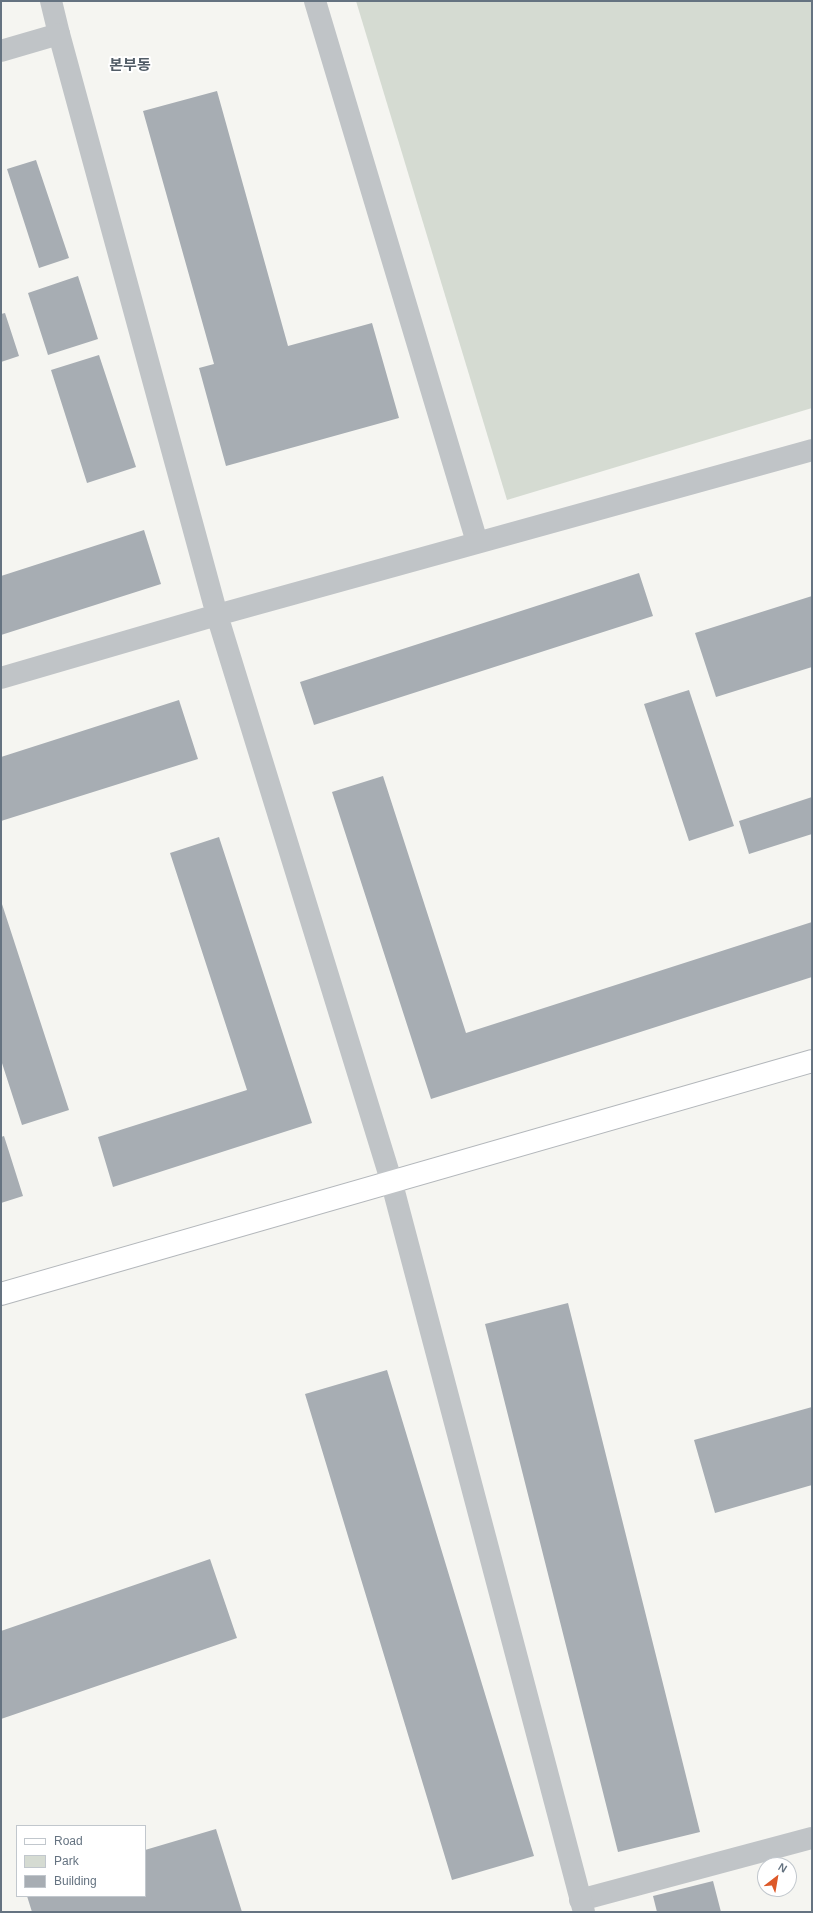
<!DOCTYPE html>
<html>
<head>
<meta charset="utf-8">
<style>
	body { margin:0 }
	#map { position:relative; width:813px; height:1913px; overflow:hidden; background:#f5f5f1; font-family:Arial,sans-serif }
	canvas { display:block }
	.frame { position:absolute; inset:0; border:2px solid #657381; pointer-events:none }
	.legend { position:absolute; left:16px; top:1825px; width:130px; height:72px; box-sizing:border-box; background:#fff; border:1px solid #c1c7cd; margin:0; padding:5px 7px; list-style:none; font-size:12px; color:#657381 }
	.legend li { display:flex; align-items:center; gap:8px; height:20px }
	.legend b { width:20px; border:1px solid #c1c7cd }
	.north { position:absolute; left:757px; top:1857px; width:40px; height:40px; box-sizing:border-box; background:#fff; border:1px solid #c1c7cd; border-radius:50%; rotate:31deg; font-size:11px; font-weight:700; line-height:16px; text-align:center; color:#657381 }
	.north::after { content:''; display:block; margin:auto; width:14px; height:18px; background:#dd5929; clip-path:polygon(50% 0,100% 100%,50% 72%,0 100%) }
</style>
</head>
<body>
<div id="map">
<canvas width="813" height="1913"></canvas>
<div class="frame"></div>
<ul class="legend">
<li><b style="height:5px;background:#fff"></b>Road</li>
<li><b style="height:11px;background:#d5dbd2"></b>Park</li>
<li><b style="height:11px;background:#a7adb3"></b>Building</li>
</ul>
<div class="north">N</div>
</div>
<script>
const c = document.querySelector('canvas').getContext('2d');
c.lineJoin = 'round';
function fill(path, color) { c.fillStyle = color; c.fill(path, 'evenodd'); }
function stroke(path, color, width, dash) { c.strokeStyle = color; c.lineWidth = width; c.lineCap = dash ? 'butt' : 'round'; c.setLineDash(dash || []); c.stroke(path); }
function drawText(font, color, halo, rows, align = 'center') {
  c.font = font + ' Arial,"Noto Sans KR",sans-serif'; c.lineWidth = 4; c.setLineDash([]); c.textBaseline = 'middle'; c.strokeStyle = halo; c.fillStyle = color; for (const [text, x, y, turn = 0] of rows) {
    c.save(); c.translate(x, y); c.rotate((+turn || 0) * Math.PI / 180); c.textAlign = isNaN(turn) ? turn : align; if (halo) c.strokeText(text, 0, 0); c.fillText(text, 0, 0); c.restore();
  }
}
fill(new Path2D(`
	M356 1H812V408L507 500Z`), '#d5dbd2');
fill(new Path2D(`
	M217 91 288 346 372 323 399 418 226 466 199 368 214 364 143 111Z
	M36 160 69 258 39 268 7 169Z
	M78 276 98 339 48 355 28 293Z
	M5 313 19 356 1 362V314Z
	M99 355 136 467 87 483 51 370Z
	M144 530 161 584 1 635V576Z
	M639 573 653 616 314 725 300 682Z
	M812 596V667L716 697 695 633Z
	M689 690 734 826 689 841 644 704Z
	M179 700 198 759 1 821V757Z
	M383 776 466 1033 812 922V977L431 1099 332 792Z
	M812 797V834L749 854 739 821Z
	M219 837 312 1123 113 1187 98 1137 247 1090 170 853Z
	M1 901 69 1110 22 1125 1 1060Z
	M4 1136 23 1196 1 1203V1137Z
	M568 1303 700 1832 618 1852 485 1324Z
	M387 1370 534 1856 452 1880 305 1394Z
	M812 1407V1485L715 1513 694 1440Z
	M210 1559 237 1638 1 1719V1631Z
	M216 1829 242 1912H32L27 1896H145V1850Z
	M713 1881 721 1912H657L653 1896Z`), '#a7adb3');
const secondary = new Path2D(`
	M1 1294 812 1061`);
stroke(secondary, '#b3b7bb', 24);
stroke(new Path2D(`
	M315 1 477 542
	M1 51 59 34 51 1
	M580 1900 812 1838`), '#c0c4c7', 22);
stroke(new Path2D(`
	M59 34 217 615 391 1180 584 1912
	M1 678 217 615 812 450`), '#c0c4c7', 22);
stroke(secondary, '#fff', 22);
drawText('bold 15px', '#525d67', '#fff', [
	["본부동",130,66]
]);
</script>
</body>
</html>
